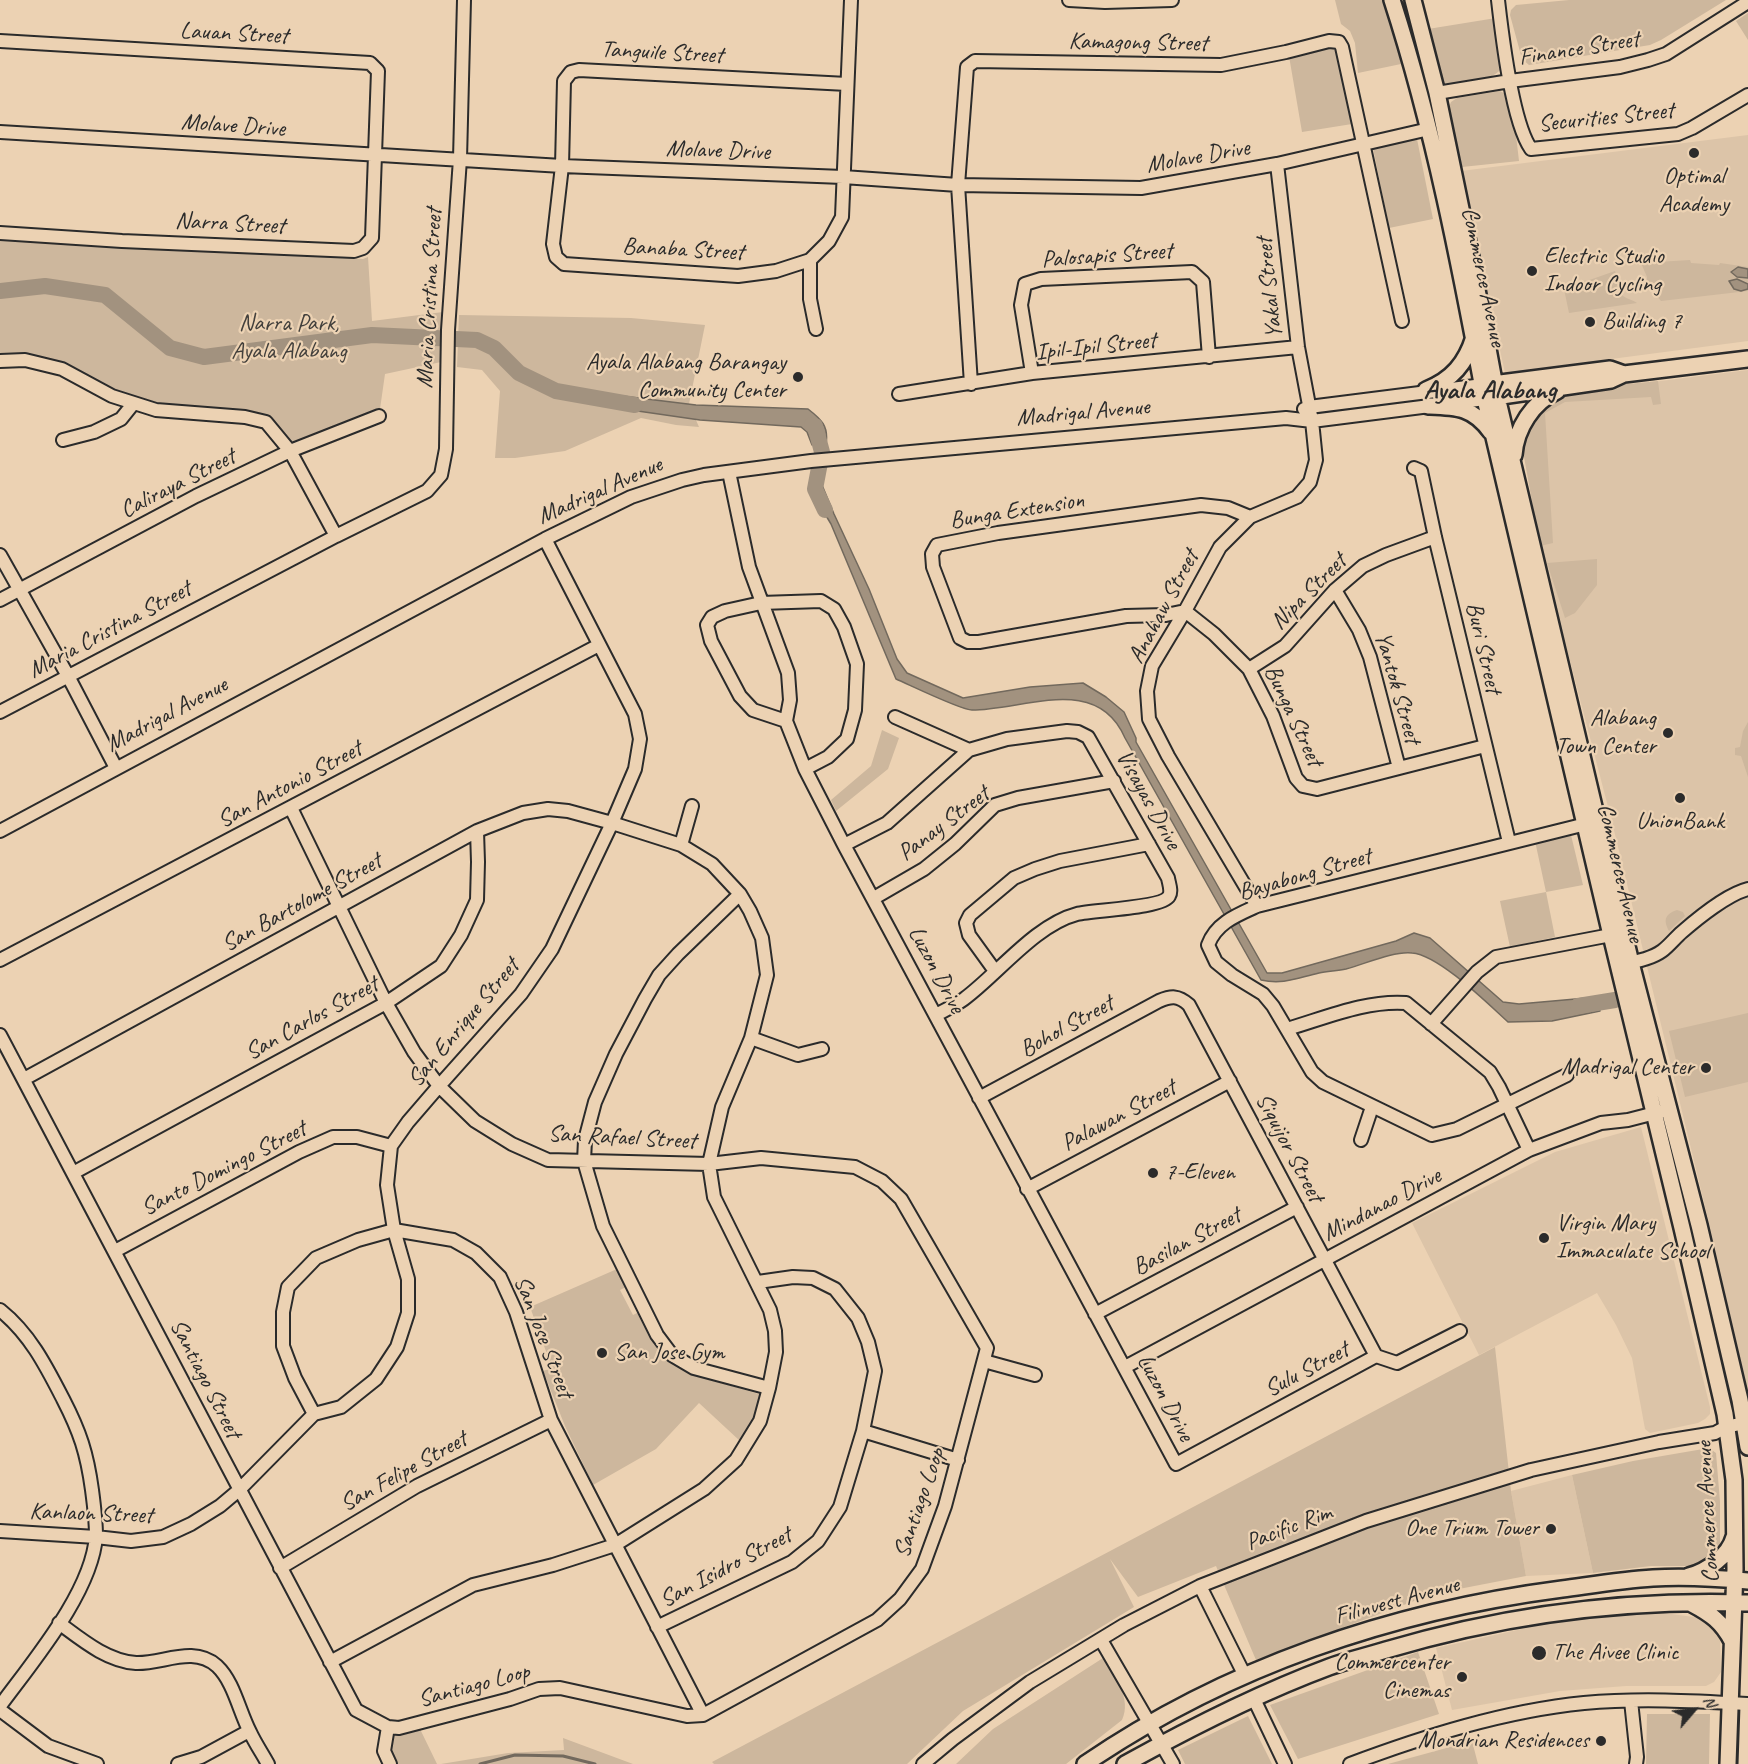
<!DOCTYPE html>
<html>
<head>
<meta charset="utf-8">
<style>
	body { margin:0 }
	#map { position:relative; width:1748px; height:1764px; overflow:hidden; background:#ecd2b3; font-family:Caveat,sans-serif }
	canvas { display:block }
	.north { position:absolute; left:1664px; top:1680px; width:60px; height:60px; -webkit-text-stroke:4px #ecd2b3; paint-order:stroke; rotate:62deg; font-size:16px; font-weight:700; line-height:24px; text-align:center; color:#2b2b2b }
	.north::after { content:''; display:block; margin:auto; width:21px; height:27px; background:#2b2b2b; clip-path:polygon(50% 0,100% 100%,50% 72%,0 100%) }
</style>
</head>
<body>
<div id="map">
<canvas width="1748" height="1764"></canvas>
<div class="north">N</div>
</div>
<script>
const c = document.querySelector('canvas').getContext('2d');
c.lineJoin = 'round';
function fill(path, color) { c.fillStyle = color; c.fill(path, 'evenodd'); }
function stroke(path, color, width, dash) { c.strokeStyle = color; c.lineWidth = width; c.lineCap = dash ? 'butt' : 'round'; c.setLineDash(dash || []); c.stroke(path); }
function drawText(font, color, halo, rows, align = 'center') {
  c.font = font + ' Caveat,sans-serif'; c.lineWidth = 4.5; c.setLineDash([]); c.textBaseline = 'middle'; c.strokeStyle = halo; c.fillStyle = color; for (const [text, x, y, turn = 0] of rows) {
    c.save(); c.translate(x, y); c.rotate((+turn || 0) * Math.PI / 180); c.textAlign = isNaN(turn) ? turn : align; if (halo) c.strokeText(text, 0, 0); c.fillText(text, 0, 0); c.restore();
  }
}
fill(new Path2D(`
	M1748 135V341L1505 373 1461 171Z
	M1748 370V1393L1710 1227 1612 822 1540 546 1528 426 1565 393Z
	M1641 1127 1710 1407V1414L1705 1419 1698 1423 1650 1433 1645 1429 1632 1358 1616 1325 1597 1293 1479 1355 1412 1223 1555 1152Z
	M1572 1475 1593 1573 1526 1576 1511 1491Z
	M1664 1613 1701 1618 1709 1622 1720 1636 1721 1672 1714 1682 1706 1686H1626L1560 1691 1452 1710 1436 1648 1549 1623 1585 1618Z`), '#dcc4a8');
fill(new Path2D(`
	M1335 0H1386L1401 64 1358 73 1355 43 1350 31 1341 24Z
	M1569 0H1726L1661 40 1650 45 1529 65 1522 59 1510 15 1511 10 1516 5Z
	M1748 13V40L1736 21Z
	M1496 18 1502 68C1489 84 1461 82 1441 86L1428 29Z
	M1335 47 1352 124 1302 132 1289 56Z
	M1500 91 1509 96 1512 101 1519 161 1462 167 1449 107 1451 102 1457 98Z
	M1417 139 1433 219 1389 228 1373 148Z
	M0 236 363 259 368 257 372 321 443 312 441 362 385 374 379 416 289 450 266 422 248 411 156 405 116 393 66 365 0 355Z
	M1690 260 1691 263 1719 265 1720 263 1748 267V291L1661 301 1647 284V277L1641 263Z
	M1615 271C1619 279 1616 290 1623 296 1627 299 1633 300 1637 303L1569 313 1564 289Z
	M459 315 631 318 705 325 689 404 699 427 676 425 641 418 565 451 515 458H495L500 391 482 370 457 367Z
	M1658 381 1661 404 1653 405 1651 397 1565 402 1545 413 1553 543 1540 546 1521 440C1528 426 1539 407 1552 399 1572 387 1632 384 1658 381Z
	M1597 559V585L1575 613 1565 618 1547 563Z
	M1748 722V777L1741 756 1735 755V748L1740 747 1743 731Z
	M882 730 899 738 888 769 836 811 831 800 871 766Z
	M1571 835 1583 885 1546 892 1555 937 1510 947 1500 901 1546 892 1535 841Z
	M1677 910 1683 912 1685 916 1669 931C1663 920 1665 914 1677 910Z
	M1748 1013V1082L1685 1097 1669 1031Z
	M617 1269 626 1287 620 1290 633 1315 639 1312 666 1356 691 1374 762 1395 753 1423 740 1441 699 1403 656 1449 593 1485 565 1426 543 1371 552 1368 530 1307Z
	M1495 1347 1511 1491 1526 1576 1433 1594 1256 1660 1216 1566 1138 1597 1110 1559 1134 1607 963 1711 907 1764H714L712 1762Z
	M1709 1448 1716 1453 1720 1502V1548L1711 1557 1697 1566H1651L1593 1573 1572 1475 1633 1461Z
	M1418 1652 1439 1714 1298 1759 1270 1705Z
	M1103 1658C1115 1676 1132 1699 1122 1720L1066 1764H956L993 1729Z
	M1647 1714H1710L1709 1764H1646Z
	M1248 1716 1272 1764H1185L1178 1750Z
	M420 1729 437 1764H396L390 1750 391 1733Z
	M563 1738 633 1764H441L508 1753 564 1750Z
	M1472 1741 1478 1764H1388Z`), '#cdb79d');
const water = new Path2D(`
	M1738 267 1748 269V278L1737 277 1731 272Z
	M1737 279 1748 284V289L1741 291 1734 289 1729 281Z
	M614 395 696 405 808 409C821 419 829 426 826 444L812 445 807 432 801 427 700 420 610 407Z
	M815 467 824 469 822 485 834 514 869 589 897 659 907 673 963 698 1030 687 1083 683 1106 697 1124 712 1136 738V742L1267 973H1282L1396 941 1414 933 1430 938 1503 1002 1519 1004 1598 997 1600 1011 1552 1021 1508 1022C1488 1004 1439 955 1412 953 1393 951 1365 964 1346 969 1337 971 1328 971 1319 973 1297 978 1283 985 1261 980L1125 738C1097 673 1024 710 972 710 961 710 910 685 896 679L831 524 816 499Z`);
fill(water, '#a2927f');
stroke(water, '#72695d', 1.5);
stroke(new Path2D(`
	M480 1764 515 1755 563 1756 595 1764`), '#72695d', 3);
stroke(new Path2D(`
	M0 291 45 286 105 295 170 348 204 357 372 335 477 340 494 348 519 373 556 391 635 405
	M812 425 815 426 822 452 815 489 825 510
	M1578 1006 1615 1000`), '#a2927f', 16);
const minor = new Path2D(`
	M1069 0 1105 2 1172 0
	M1498 0C1502 35 1512 122 1531 149L1678 134 1692 128 1748 95
	M0 41 370 63 378 71 372 238 363 248 354 251 122 241 0 233
	M847 84 579 70 571 72 564 81 562 166 553 244 556 257 564 264 738 276 776 271 810 260 829 241 842 217 851 0
	M1437 93 1510 81 1620 67 1648 60 1666 54 1748 2
	M0 132 562 166 843 177 958 185 1141 188 1277 164 1429 129
	M810 260V299L816 329
	M0 361 25 360 62 369 112 396 156 410 245 417 266 422 290 451 336 536
	M1032 373 1021 305 1025 284 1041 279 1192 272 1203 282 1209 357
	M971 384 958 185 967 67 975 61 1221 65 1286 52 1329 41 1339 42 1342 47 1402 321
	M899 394 1032 373 1298 347
	M1304 409 1309 407 1483 385
	M63 440 94 432 121 419 133 404
	M1414 468 1421 471 1435 537 1509 842
	M729 472 749 567 788 673 790 700 786 721 805 769 844 845 1176 1464 1376 1356 1397 1363 1460 1331
	M1250 517 1228 508 1201 505 998 533 937 545 932 554 933 567 960 638 968 642H979L1126 616 1166 615 1185 611 1214 634 1249 669 1273 716 1296 778 1303 786 1317 789 1485 746
	M0 555 68 676 116 768
	M1335 590 1359 630 1370 657 1399 768
	M0 600 196 496 290 451 379 416
	M1249 669 1285 646 1335 590 1363 566 1386 555 1435 537
	M0 712 336 536 427 491 441 475 446 449 448 330 460 159 464 0
	M895 717 969 750
	M786 721 753 710 740 696 711 641 707 625 712 617 725 611 761 603 821 601 834 609 844 627 857 664 855 710 847 739 828 757 805 769
	M0 831 545 539 631 497 682 480 704 475 811 461 1286 418 1312 421 1485 399
	M681 845 692 806
	M844 845 887 823 969 750 1007 739 1067 731 1078 732 1088 737 1168 878C1169 884 1172 891 1169 896 1163 908 1093 910 1077 914 1035 925 998 974 964 999 956 1005 945 1010 936 1015
	M740 894 678 954 659 975 645 999 616 1054 595 1102 585 1140 584 1161 603 1226 657 1335 672 1355 694 1368 769 1388
	M874 898 924 869 955 844 995 805 1018 798 1114 781
	M1257 906 1168 756 1149 719 1147 691 1152 666 1185 611 1220 547 1250 517 1297 497 1310 482 1316 460 1312 421 1298 347 1277 164
	M0 960 599 645
	M1622 964C1635 962 1651 959 1662 951 1669 946 1675 938 1682 932 1698 918 1728 894 1748 889
	M995 971 969 935 966 923 970 915 1014 878 1035 869 1060 861 1149 844
	M1431 1024 1477 972 1496 957 1611 935
	M1287 1029C1325 1018 1366 1000 1406 1003L1490 1072 1499 1087 1529 1150
	M0 1035 356 1710 388 1727 399 1728 510 1699 539 1689 560 1688 687 1716 703 1715 877 1620 900 1599 922 1569 945 1506 987 1348 901 1199 882 1181 855 1167 761 1158 709 1164 548 1160 512 1144 475 1121 439 1086 414 1052 386 1003 291 808
	M751 1038 798 1055 822 1049
	M1567 1075 1457 1129 1432 1135 1323 1082 1312 1072 1273 1006 1263 994 1232 975 1216 962 1208 945C1216 923 1237 915 1257 906L1586 824
	M24 1079 477 831 523 813 548 809 568 811 612 823 681 845 712 864 740 894 750 911 762 938 767 975 751 1038 722 1107 709 1164 714 1197 770 1310 775 1331 776 1352 769 1388 760 1421 736 1460 704 1489 615 1545 553 1565 473 1585 330 1662
	M979 1098 1159 1001C1171 996 1178 995 1189 1005L1376 1356
	M1361 1140 1372 1107
	M73 1173 386 1003 441 966 461 935 477 900 478 862 477 831
	M1027 1189 1230 1081
	M115 1251 299 1152 333 1137H357L391 1146
	M0 1310C30 1334 46 1366 63 1399 80 1432 87 1453 92 1490 94 1505 96 1521 96 1536 92 1592 33 1661 0 1706
	M1095 1314 1297 1207
	M984 1361 1035 1375
	M1125 1367 1529 1150 1601 1123 1628 1120 1663 1111
	M314 1414 295 1378 283 1346V1312L288 1287 316 1258 358 1240 394 1230 453 1240 476 1253 500 1277 516 1312 551 1420 703 1715
	M863 1431 958 1460
	M0 1531 96 1537 131 1541 163 1537 191 1524 220 1506 239 1490 314 1414 341 1407 376 1379 397 1347 408 1313V1279L394 1230 387 1185 391 1146 408 1122 439 1086 521 994 552 949 612 823 635 769 640 739 635 714 545 539
	M280 1568 417 1486 551 1420
	M1200 1586 1245 1676
	M59 1623C82 1640 107 1661 136 1663 163 1664 193 1645 217 1666 234 1682 239 1711 250 1732 255 1743 262 1753 268 1764
	M657 1627 792 1562 818 1541 840 1507 863 1431 875 1371 868 1342 858 1318 835 1289 813 1278 793 1277 758 1282
	M1101 1640 1173 1764
	M1254 1699 1285 1764
	M1631 1701 1637 1757 1636 1764
	M0 1710 48 1746 97 1764
	M388 1727 384 1751 390 1764
	M178 1764 201 1757 249 1731
	M923 1764 953 1739 1030 1682 1124 1625 1200 1586 1366 1521 1531 1470 1659 1442 1715 1433 1726 1427 1748 1422
	M1350 1764C1425 1736 1504 1711 1584 1703 1639 1698 1693 1701 1748 1704`);
const major = new Path2D(`
	M1392 0C1434 130 1460 265 1485 399L1611 935 1682 1228 1725 1414 1734 1480 1735 1569 1728 1764
	M1413 0 1437 93 1471 257 1497 397 1631 963 1699 1225 1740 1400 1748 1447
	M1485 385 1610 369 1624 374
	M1426 390C1452 380 1466 363 1474 337
	M1488 398 1611 380 1624 374 1748 359
	M1428 406C1457 407 1473 407 1491 432
	M1514 455C1516 428 1533 402 1557 391
	M1689 1576C1707 1571 1729 1556 1734 1537
	M1692 1604C1711 1614 1722 1622 1732 1641
	M1085 1764C1227 1667 1392 1611 1562 1589 1592 1585 1622 1580 1653 1578 1684 1576 1717 1578 1748 1581
	M1125 1764C1190 1728 1259 1693 1329 1667 1348 1660 1367 1656 1386 1650 1503 1615 1626 1599 1748 1603
	M1746 1764 1748 1706`);
stroke(minor, '#2b2b2b', 16);
stroke(major, '#2b2b2b', 20);
stroke(minor, '#ecd2b3', 12);
stroke(major, '#ecd2b3', 15);
for (const [x, y, r, color] of [
	[1694,153,6,"#2b2b2b"],
	[1532,271,6,"#2b2b2b"],
	[1590,322,6,"#2b2b2b"],
	[798,377,6,"#2b2b2b"],
	[1668,733,6,"#2b2b2b"],
	[1680,798,6,"#2b2b2b"],
	[1706,1068,6,"#2b2b2b"],
	[1153,1173,6,"#2b2b2b"],
	[1544,1238,6,"#2b2b2b"],
	[602,1353,6,"#2b2b2b"],
	[1551,1529,6,"#2b2b2b"],
	[1539,1653,8,"#2b2b2b"],
	[1462,1677,6,"#2b2b2b"],
	[1601,1741,6,"#2b2b2b"]
]) { const dot = new Path2D(); dot.arc(x, y, r, 0, 2 * Math.PI); c.fillStyle = color; c.fill(dot); stroke(dot, '#ecd2b3', 2); }
drawText('24px', '#2b2b2b', '#ecd2b3', [
	["Lauan Street",234,34,3],
	["Kamagong Street",1138,43,1],
	["Finance Street",1579,49,-9],
	["Tanguile Street",662,53,3],
	["Securities Street",1606,118,-6],
	["Molave Drive",233,126,4],
	["Molave Drive",718,151,2],
	["Molave Drive",1198,157,-10],
	["Narra Street",230,224,3],
	["Banaba Street",683,250,3],
	["Palosapis Street",1107,256,-4],
	["Commerce Avenue",1483,277,78],
	["Yakal Street",1270,288,-96],
	["Maria Cristina Street",430,298,-87],
	["Ipil-Ipil Street",1096,347,-6],
	["Madrigal Avenue",1083,413,-5],
	["Caliraya Street",178,484,-27],
	["Madrigal Avenue",600,491,-24],
	["Bunga Extension",1017,511,-9],
	["Nipa Street",1309,592,-45],
	["Anahaw Street",1164,607,-62],
	["Maria Cristina Street",110,630,-28],
	["Buri Street",1483,648,77],
	["Yantok Street",1397,688,74],
	["Madrigal Avenue",167,715,-28],
	["Bunga Street",1293,716,65],
	["San Antonio Street",290,785,-28],
	["Visayas Drive",1148,800,61],
	["Panay Street",944,824,-37],
	["Commerce Avenue",1620,873,77],
	["Bayabong Street",1305,875,-16],
	["San Bartolome Street",302,903,-29],
	["Luzon Drive",936,970,62],
	["San Carlos Street",312,1019,-29],
	["San Enrique Street",464,1023,-50],
	["Bohol Street",1067,1027,-29],
	["Palawan Street",1119,1116,-28],
	["San Rafael Street",622,1138,3],
	["Siquijor Street",1289,1148,62],
	["Santo Domingo Street",224,1169,-27],
	["Mindanao Drive",1382,1205,-28],
	["Basilan Street",1187,1242,-28],
	["San Jose Street",543,1337,69],
	["Sulu Street",1307,1370,-28],
	["Santiago Street",205,1379,63],
	["Luzon Drive",1165,1398,62],
	["San Felipe Street",404,1472,-29],
	["Santiago Loop",920,1503,-71],
	["Commerce Avenue",1708,1512,-93],
	["Kanlaon Street",91,1514,2],
	["Pacific Rim",1289,1528,-21],
	["San Isidro Street",726,1568,-28],
	["Filinvest Avenue",1397,1601,-15],
	["Santiago Loop",474,1686,-15]
]);
drawText('24px', '#2b2b2b', '#ecd2b3', [
	["Optimal",1694,177,"center"],
	["Academy",1694,205,"center"],
	["Electric Studio",1544,257],
	["Indoor Cycling",1544,285],
	["Building 7",1602,322],
	["Ayala Alabang Barangay",786,363,"right"],
	["Community Center",786,391,"right"],
	["Alabang",1656,719,"right"],
	["Town Center",1656,747,"right"],
	["UnionBank",1680,822,"center"],
	["Madrigal Center",1694,1068,"right"],
	["7-Eleven",1165,1173],
	["Virgin Mary",1556,1224],
	["Immaculate School",1556,1252],
	["San Jose Gym",614,1353],
	["One Trium Tower",1539,1529,"right"],
	["The Aivee Clinic",1552,1653],
	["Commercenter",1450,1663,"right"],
	["Cinemas",1450,1691,"right"],
	["Mondrian Residences",1589,1741,"right"]
], 'left');
drawText('24px', '#43403c', '#ecd2b3', [
	["Narra Park,",289,324],
	["Ayala Alabang",289,352]
]);
drawText('bold 27px', '#2b2b2b', '#ecd2b3', [
	["Ayala Alabang",1490,391]
]);
</script>
</body>
</html>
